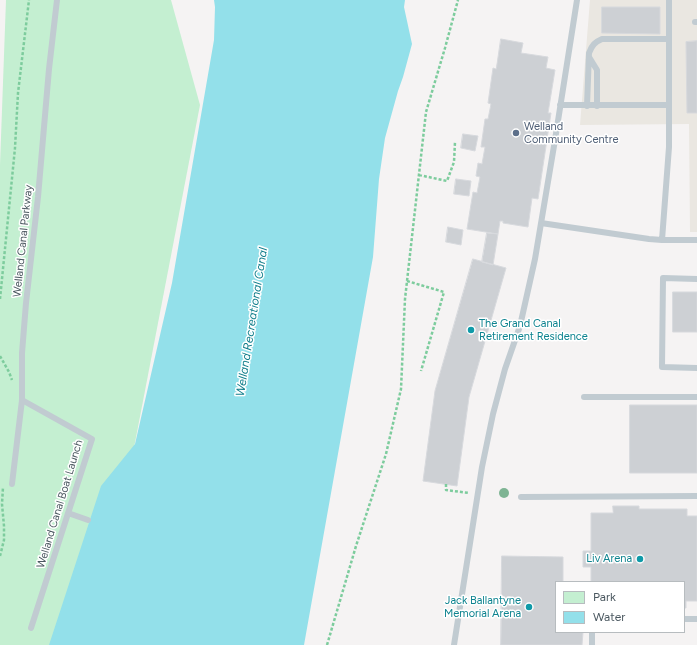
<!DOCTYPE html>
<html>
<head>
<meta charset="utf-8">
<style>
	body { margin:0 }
	#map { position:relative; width:697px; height:645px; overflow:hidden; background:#f5f3f3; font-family:Figtree,sans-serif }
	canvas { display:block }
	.legend { position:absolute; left:555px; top:581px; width:130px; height:52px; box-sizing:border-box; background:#fff; border:1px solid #b7bcbf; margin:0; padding:5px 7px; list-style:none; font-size:12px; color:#4b5860 }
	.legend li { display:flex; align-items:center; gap:8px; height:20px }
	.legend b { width:20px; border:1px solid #b7bcbf }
</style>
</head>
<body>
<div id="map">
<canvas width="697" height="645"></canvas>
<ul class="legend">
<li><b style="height:11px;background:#c4efd1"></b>Park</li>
<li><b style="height:11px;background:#93e0ea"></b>Water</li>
</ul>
</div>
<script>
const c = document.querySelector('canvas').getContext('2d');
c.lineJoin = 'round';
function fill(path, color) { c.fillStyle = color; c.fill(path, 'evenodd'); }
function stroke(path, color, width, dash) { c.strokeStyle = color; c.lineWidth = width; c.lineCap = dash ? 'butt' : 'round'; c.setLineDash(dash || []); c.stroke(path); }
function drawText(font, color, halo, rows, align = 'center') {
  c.font = font + ' Figtree,sans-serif'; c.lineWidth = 3; c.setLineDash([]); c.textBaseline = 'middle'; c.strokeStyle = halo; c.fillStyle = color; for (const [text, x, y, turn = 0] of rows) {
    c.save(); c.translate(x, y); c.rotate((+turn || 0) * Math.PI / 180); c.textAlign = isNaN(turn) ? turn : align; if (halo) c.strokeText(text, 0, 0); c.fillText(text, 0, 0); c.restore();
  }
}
fill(new Path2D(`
	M590 0H697V232H690L689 124 580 125Z`), '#eae7e1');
fill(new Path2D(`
	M6 0H171L200 105 96 645H0V165Z`), '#c4efd1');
fill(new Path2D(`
	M214 0H405L404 7 412 44 403 77 398 91 385 138 379 179 373 257 304 645H49L101 486 135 444 172 283 214 40 215 7Z`), '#93e0ea');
const building = new Path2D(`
	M602 7H660V34L602 33Z
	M501 39 523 43 521 53 548 57 546 68 555 70 548 113H551L538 199 532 198 528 227 503 223V221H500L498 234 467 229 473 192 477 193 480 177 476 176 478 163 482 164 485 147H481L485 119H488L491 104 488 103 493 68 496 69Z
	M697 41V113H687L686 42Z
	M463 134 478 136 475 151 461 148Z
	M456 179 471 181 469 196 454 194Z
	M448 227 463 230 461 245 446 242Z
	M487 233 498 234 493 265 482 262Z
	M473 259 506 268 469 397 457 486 423 481 435 391Z
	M673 292H697V332H673Z
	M630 405H697V473H630Z
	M613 506H639V509H687V516H697V601H686V608H684V582H591V567H583V551H591V513H613Z
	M502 556 563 557V582H556V632H583L582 645H501Z`);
fill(building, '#cdd0d4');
stroke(building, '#d7d9dd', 1);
stroke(new Path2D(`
	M419 175 447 181 454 162 455 142
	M407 281 444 292 421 371
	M0 299 15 148 18 93 29 0
	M0 356 9 372 12 380
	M446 484V490L469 493
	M0 556 4 540V526L2 504 3 487
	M327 645 356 546 386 454 401 389 405 299 426 112 445 48 458 0`), '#7dcc9d', 2.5, [3, 2]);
stroke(new Path2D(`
	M695 22H697
	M589 57 597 70V106
	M560 105H669
	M587 106 589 53C592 45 595 42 602 39H669
	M541 223 649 239 662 240H697
	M662 240 669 147V0
	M697 279 663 278 662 367 697 368
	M584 397H697
	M22 400 92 439 31 628
	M12 484 22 400V353L26 303 38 197 49 69 57 0
	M521 497 697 496
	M68 513 88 520
	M684 619H697
	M454 645 482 467 493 414 505 369 520 326 535 259 555 140 577 0
	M592 645V632`), '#c1cbd1', 6);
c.fillStyle = '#7eb493';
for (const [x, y] of [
	[504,493]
]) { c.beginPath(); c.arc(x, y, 5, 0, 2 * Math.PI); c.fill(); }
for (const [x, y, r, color] of [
	[516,133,4,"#5c6f8a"],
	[471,330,4,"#0f9aa8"],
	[640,559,4,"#0f9aa8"],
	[529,607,4,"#0f9aa8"]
]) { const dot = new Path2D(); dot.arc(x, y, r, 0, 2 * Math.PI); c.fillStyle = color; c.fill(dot); stroke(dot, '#fff', 1.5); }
drawText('11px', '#4e5e75', '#fff', [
	["Welland",524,127],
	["Community Centre",524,140]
], 'left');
drawText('11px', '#4b5860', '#fff', [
	["Welland Canal Parkway",23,241,-84],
	["Welland Canal Boat Launch",60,504,-73]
]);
drawText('11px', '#0d838f', '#fff', [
	["The Grand Canal",479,324,"left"],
	["Retirement Residence",479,337,"left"],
	["Liv Arena",632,559],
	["Jack Ballantyne",521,601],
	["Memorial Arena",521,614]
], 'right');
drawText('italic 12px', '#127f8c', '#fff', [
	["Welland Recreational Canal",252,322,-81]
]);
</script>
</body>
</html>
